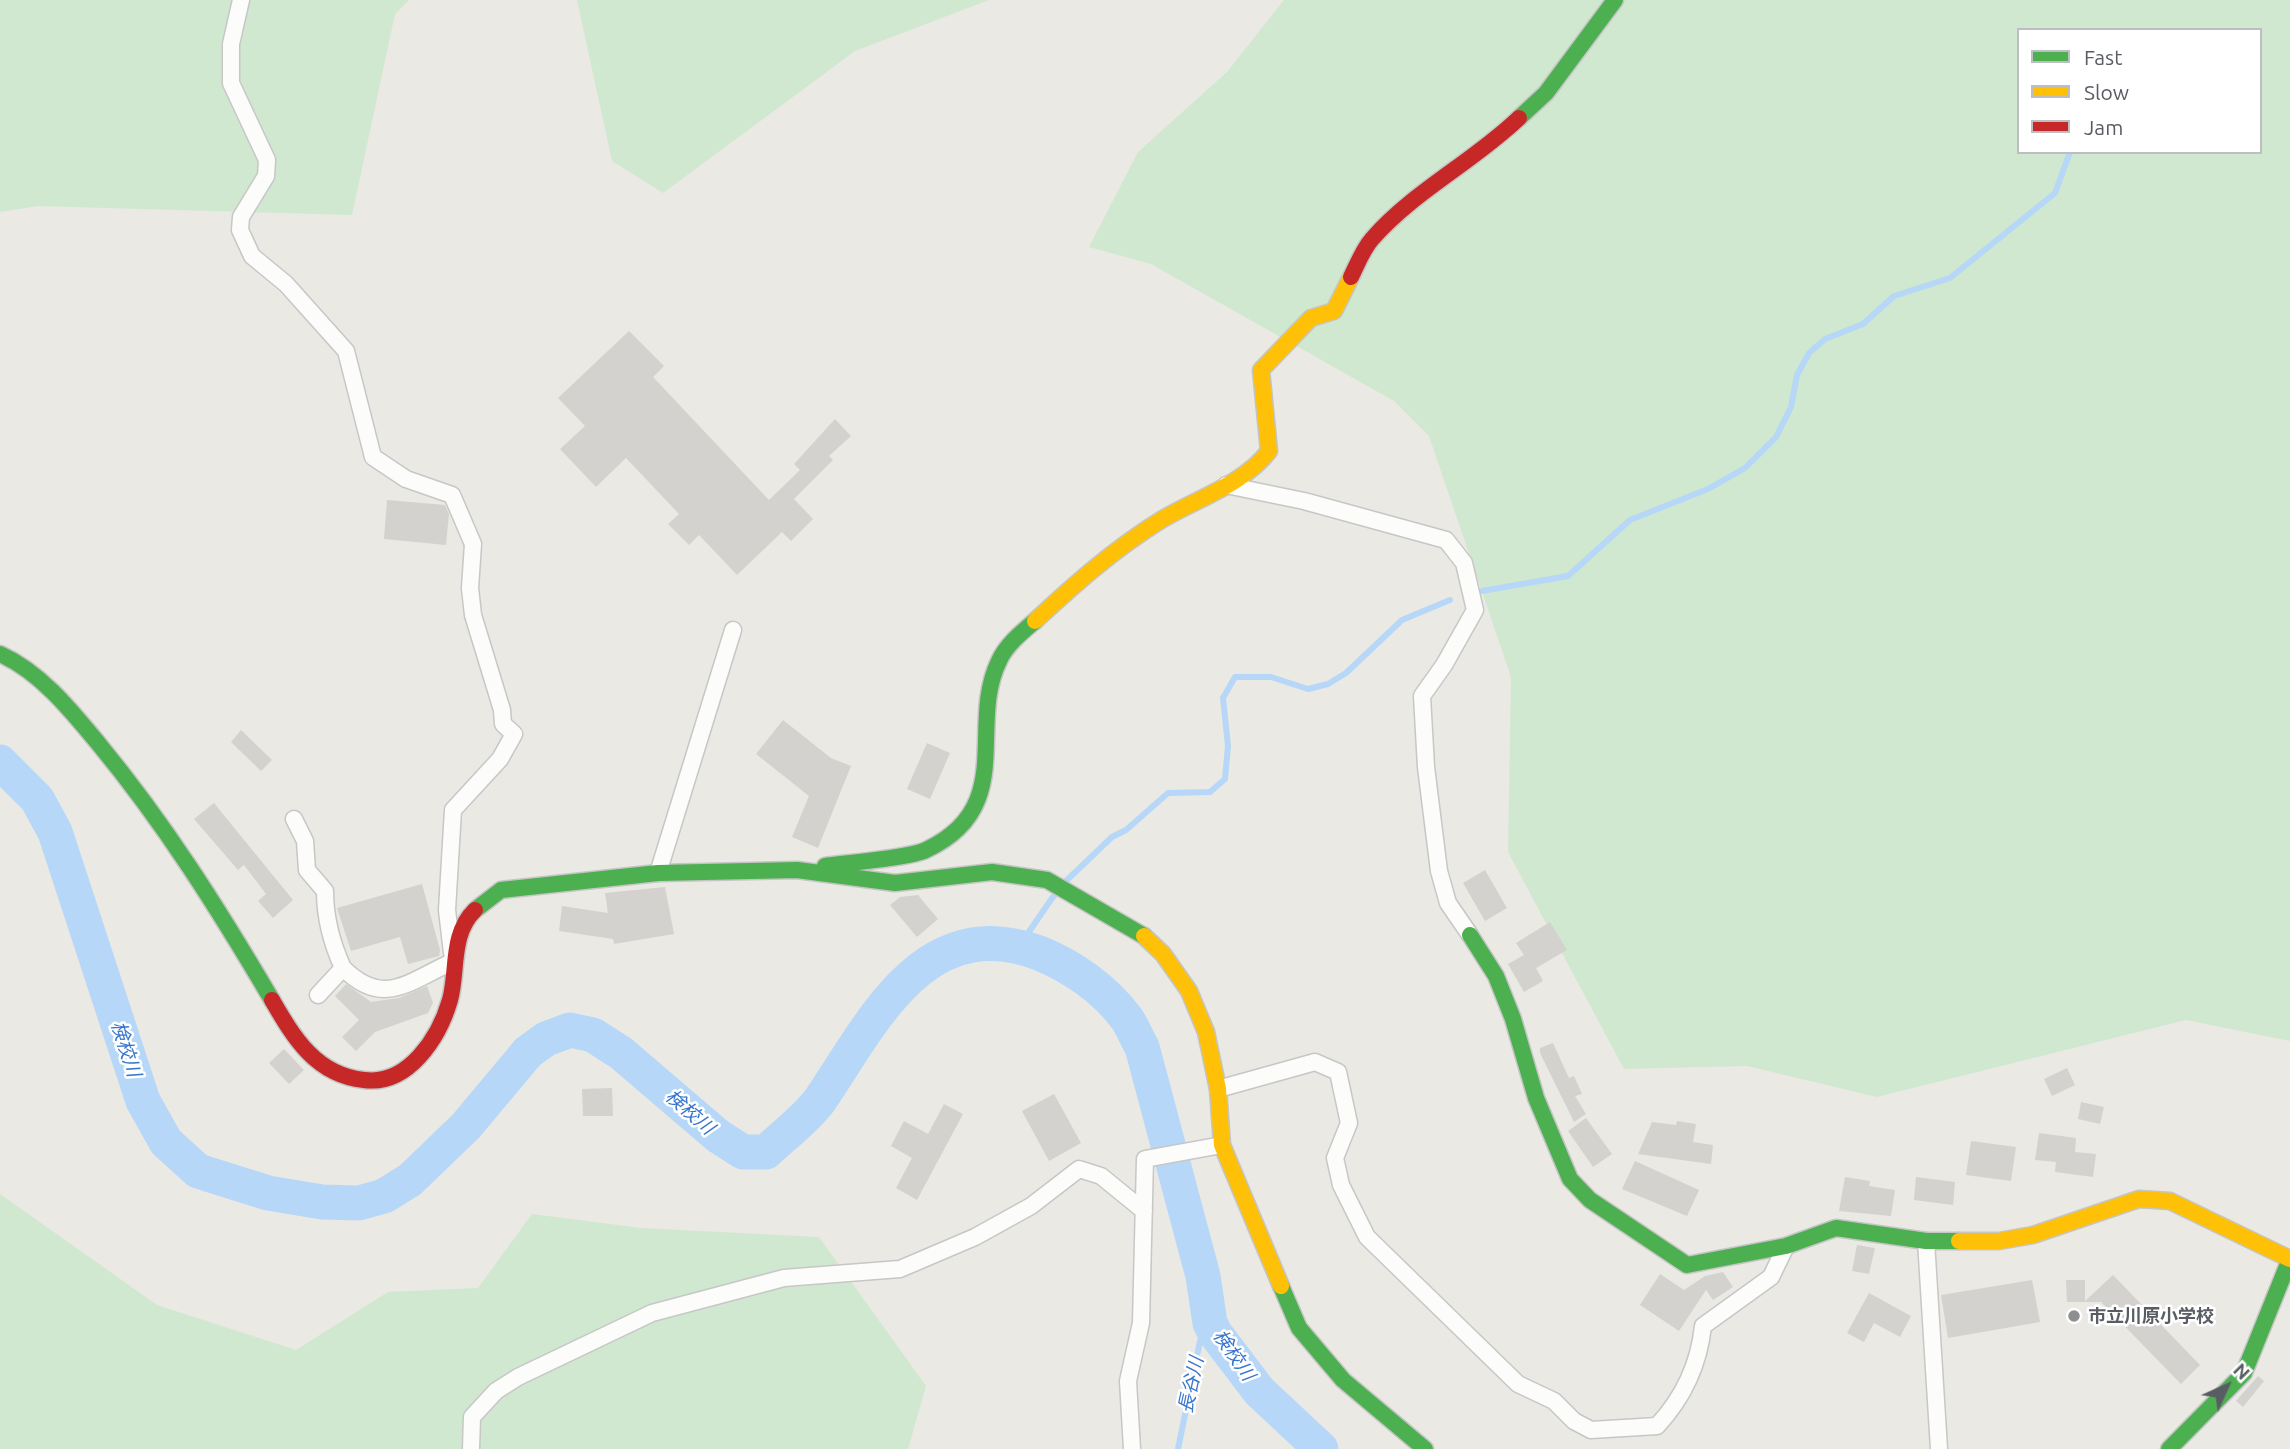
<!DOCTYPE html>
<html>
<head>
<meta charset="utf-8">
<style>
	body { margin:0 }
	#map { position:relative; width:2290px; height:1449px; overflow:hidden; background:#eae9e4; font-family:Ubuntu,sans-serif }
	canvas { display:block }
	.legend { position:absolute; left:2017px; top:28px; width:245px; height:126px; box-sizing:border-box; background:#fff; border:2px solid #bdbec1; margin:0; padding:9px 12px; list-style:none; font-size:21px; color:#595d63 }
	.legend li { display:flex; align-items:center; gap:14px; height:35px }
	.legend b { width:35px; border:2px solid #bdbec1 }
	.north { position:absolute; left:2192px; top:1351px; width:70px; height:70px; -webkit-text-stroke:5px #fff; paint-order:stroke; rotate:45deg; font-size:19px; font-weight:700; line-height:28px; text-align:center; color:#595d63 }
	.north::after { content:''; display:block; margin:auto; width:24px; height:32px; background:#595d63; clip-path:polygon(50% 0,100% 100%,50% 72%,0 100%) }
</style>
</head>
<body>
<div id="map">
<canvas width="2290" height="1449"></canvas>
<ul class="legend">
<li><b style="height:9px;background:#4caf50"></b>Fast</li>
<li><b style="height:9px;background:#ffc107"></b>Slow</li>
<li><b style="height:9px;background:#c62828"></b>Jam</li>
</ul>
<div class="north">N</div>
</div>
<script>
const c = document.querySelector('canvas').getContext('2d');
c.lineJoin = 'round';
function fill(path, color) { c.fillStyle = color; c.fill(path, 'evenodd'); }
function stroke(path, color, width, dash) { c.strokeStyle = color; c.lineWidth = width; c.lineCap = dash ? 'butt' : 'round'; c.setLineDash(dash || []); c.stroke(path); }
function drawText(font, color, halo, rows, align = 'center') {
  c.font = font + ' Ubuntu,"Noto Sans JP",sans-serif'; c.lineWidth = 5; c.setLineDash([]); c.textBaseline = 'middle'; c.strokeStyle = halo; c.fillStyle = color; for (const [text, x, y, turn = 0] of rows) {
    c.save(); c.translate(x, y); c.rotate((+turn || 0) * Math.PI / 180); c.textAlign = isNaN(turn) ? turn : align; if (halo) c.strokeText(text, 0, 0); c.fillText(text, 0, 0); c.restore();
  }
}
fill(new Path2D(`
	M0 0H409L395 14 352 215 38 206 0 212Z
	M577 0H989L855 51 663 193 612 161Z
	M1284 0H2290V1041L2186 1020 1877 1097 1747 1066 1624 1069 1508 852 1511 677 1429 436 1394 401 1151 264 1089 247 1138 152 1227 72ZM2019 30H2260V152H2019Z
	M0 1194 157 1305 296 1350 388 1292 478 1288 532 1214 641 1228 819 1237 926 1386 908 1449H0Z`), '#d0e8cf');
stroke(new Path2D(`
	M1482 591 1568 576 1630 520 1708 489 1745 468 1776 437 1791 407 1797 375 1809 353 1825 339 1863 324 1894 296 1950 278 2055 193 2070 152
	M1067 880 1112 837 1126 830 1168 793 1210 792 1225 779 1228 746 1223 698 1235 677H1271L1308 689 1328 684 1346 673 1402 620 1450 600
	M1022 947 1026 936 1055 894
	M1178 1449 1200 1341 1210 1323`), '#b6d7f7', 6);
stroke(new Path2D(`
	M0 762 37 799 55 832 143 1101 166 1142 198 1171 268 1193 322 1202 359 1203 384 1196 410 1180 466 1126 528 1052 546 1039 570 1030 593 1035 621 1053 718 1136 743 1152H766C783 1136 806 1119 820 1100 873 1022 924 910 1039 953 1072 966 1106 990 1127 1019 1133 1028 1137 1039 1142 1047L1203 1276 1210 1323 1215 1333 1259 1391 1321 1449`), '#b6d7f7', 35);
fill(new Path2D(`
	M629 331 664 366 653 377 769 500 800 470 794 464 835 419 851 436 829 456 833 460 794 499 813 519 791 541 782 532 737 575 699 535 689 545 668 524 679 514 626 458 596 487 560 449 585 426 558 398Z
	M387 500 445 505 449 514 446 545 384 539Z
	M783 720 831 758 851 766 818 848 792 837 809 796 756 754Z
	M241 730 272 760 261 771 231 742Z
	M927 743 950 753 930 799 907 789Z
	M214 803 293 900 273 918 258 901 266 894 244 865 238 870 194 819Z
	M1485 870 1507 908 1485 921 1463 883Z
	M422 884 440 950 439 956 408 964 400 937 351 951 337 908Z
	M665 887 674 934 614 944 613 939 559 931 562 906 608 913 605 893Z
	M918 895 938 919 917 937 890 905 900 897Z
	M1550 922 1567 950 1536 968 1543 981 1524 992 1508 964 1524 955 1516 943Z
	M346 984 371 1002 399 998 427 986 433 1003 428 1013 375 1032 356 1051 342 1037 359 1020 335 996Z
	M1553 1043 1569 1078 1574 1076 1582 1094 1575 1096 1586 1114 1574 1122 1540 1053V1048Z
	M284 1049 304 1070 289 1084 269 1063Z
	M2067 1068 2075 1085 2052 1096 2044 1079Z
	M612 1088 613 1116H583L582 1089Z
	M1054 1094 1081 1143 1049 1161 1022 1111Z
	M2081 1102 2104 1107 2100 1124 2078 1119Z
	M944 1104 963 1114 917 1200 896 1188 912 1158 891 1146 904 1121 928 1134Z
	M1586 1118 1612 1154 1593 1167 1568 1131Z
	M1677 1121 1696 1124 1693 1142 1713 1145 1711 1164 1638 1154 1652 1122 1676 1125Z
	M2039 1133 2076 1138 2075 1152 2096 1154 2093 1177 2055 1172 2056 1162 2035 1160Z
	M1971 1141 2016 1147 2011 1181 1966 1175Z
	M1635 1161 1699 1190 1687 1216 1622 1189Z
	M1845 1177 1870 1181 1869 1186 1895 1190 1891 1216 1839 1211Z
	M1916 1177 1955 1182 1953 1205 1914 1200Z
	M1857 1245 1875 1248 1869 1274 1852 1271Z
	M1723 1272 1733 1287 1713 1300 1706 1290 1679 1331 1640 1305 1660 1274 1684 1290 1705 1276Z
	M2113 1275 2200 1365 2181 1384 2101 1302H2067L2066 1280H2085V1301Z
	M2032 1280 2040 1322 1948 1338 1941 1295Z
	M1869 1293 1911 1316 1900 1337 1874 1323 1864 1342 1847 1333Z
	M2258 1376 2264 1381 2243 1407 2236 1401Z`), '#d3d2cf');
const street = new Path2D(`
	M241 0 231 44V83L267 160 266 176 241 217 240 230 252 256 286 284 346 351 373 457 406 479 452 495 473 544 470 588 473 615 502 710 503 724 514 734 500 759 453 810 447 910 452 953
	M1226 485 1304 501 1446 540 1464 563 1475 610 1444 665 1422 696 1426 767 1439 871 1448 903 1470 935
	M294 819 305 841 307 870 325 891C325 918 332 944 343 968
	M658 873 733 630
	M318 995 343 968C383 1008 408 982 452 962
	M1218 1089 1315 1062 1338 1072 1349 1123 1335 1158 1341 1185 1367 1237 1518 1384 1554 1401 1574 1421 1591 1430 1657 1426C1683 1398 1699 1364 1703 1326L1771 1277 1786 1246
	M1926 1241 1939 1449
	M471 1449 472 1417 496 1391 518 1377 652 1313 784 1278 900 1269 975 1237 1031 1206 1079 1169 1101 1176 1144 1211
	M1132 1449 1128 1381 1141 1323 1145 1159 1222 1145`);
const fast = new Path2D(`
	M1519 118 1546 93 1615 0
	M0 654C40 672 70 709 98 743 165 824 219 910 272 1000
	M825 866C847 863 909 858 926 850 1018 807 967 726 999 661 1006 645 1022 632 1035 621
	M475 910 501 890 658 873 797 870 895 883 992 872 1047 880 1144 936
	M1470 935 1496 976 1513 1019 1536 1098 1570 1179 1590 1200 1687 1265 1786 1246 1836 1228 1926 1241H1959
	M1281 1286 1299 1328 1343 1380 1425 1449
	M2169 1449 2244 1373 2290 1259`);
const slow = new Path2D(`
	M1035 621C1076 583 1113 550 1161 520 1196 499 1244 484 1269 451L1261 370 1311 318 1334 311 1351 277
	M1144 936 1163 954 1189 991 1206 1032 1218 1089 1222 1145 1281 1286
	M1959 1241H1999L2033 1235 2139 1199 2170 1201 2290 1259`);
const jam = new Path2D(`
	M1351 277C1357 265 1363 249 1372 239 1414 191 1473 162 1519 118
	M272 1000C294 1038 316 1075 364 1080 408 1086 439 1038 450 1000 458 972 450 934 475 910`);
stroke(street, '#c6c7c6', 19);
stroke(fast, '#c5c5c5', 19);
stroke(slow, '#c5c5c5', 19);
stroke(jam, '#c5c5c5', 19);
stroke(street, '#fcfcfb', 16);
stroke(fast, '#4caf50', 16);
stroke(slow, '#ffc107', 16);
stroke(jam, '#c62828', 16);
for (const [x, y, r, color] of [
	[2074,1316,7,"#8c8e90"]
]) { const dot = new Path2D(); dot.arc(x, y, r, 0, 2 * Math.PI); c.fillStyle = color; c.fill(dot); stroke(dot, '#fff', 2.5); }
drawText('bold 18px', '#595d63', '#fff', [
	["市立川原小学校",2088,1316]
], 'left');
drawText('italic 19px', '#3876cc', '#fff', [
	["検校川",126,1049,72],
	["検校川",690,1112,41],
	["検校川",1234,1355,55],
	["長谷川",1191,1385,-78]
]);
</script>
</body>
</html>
